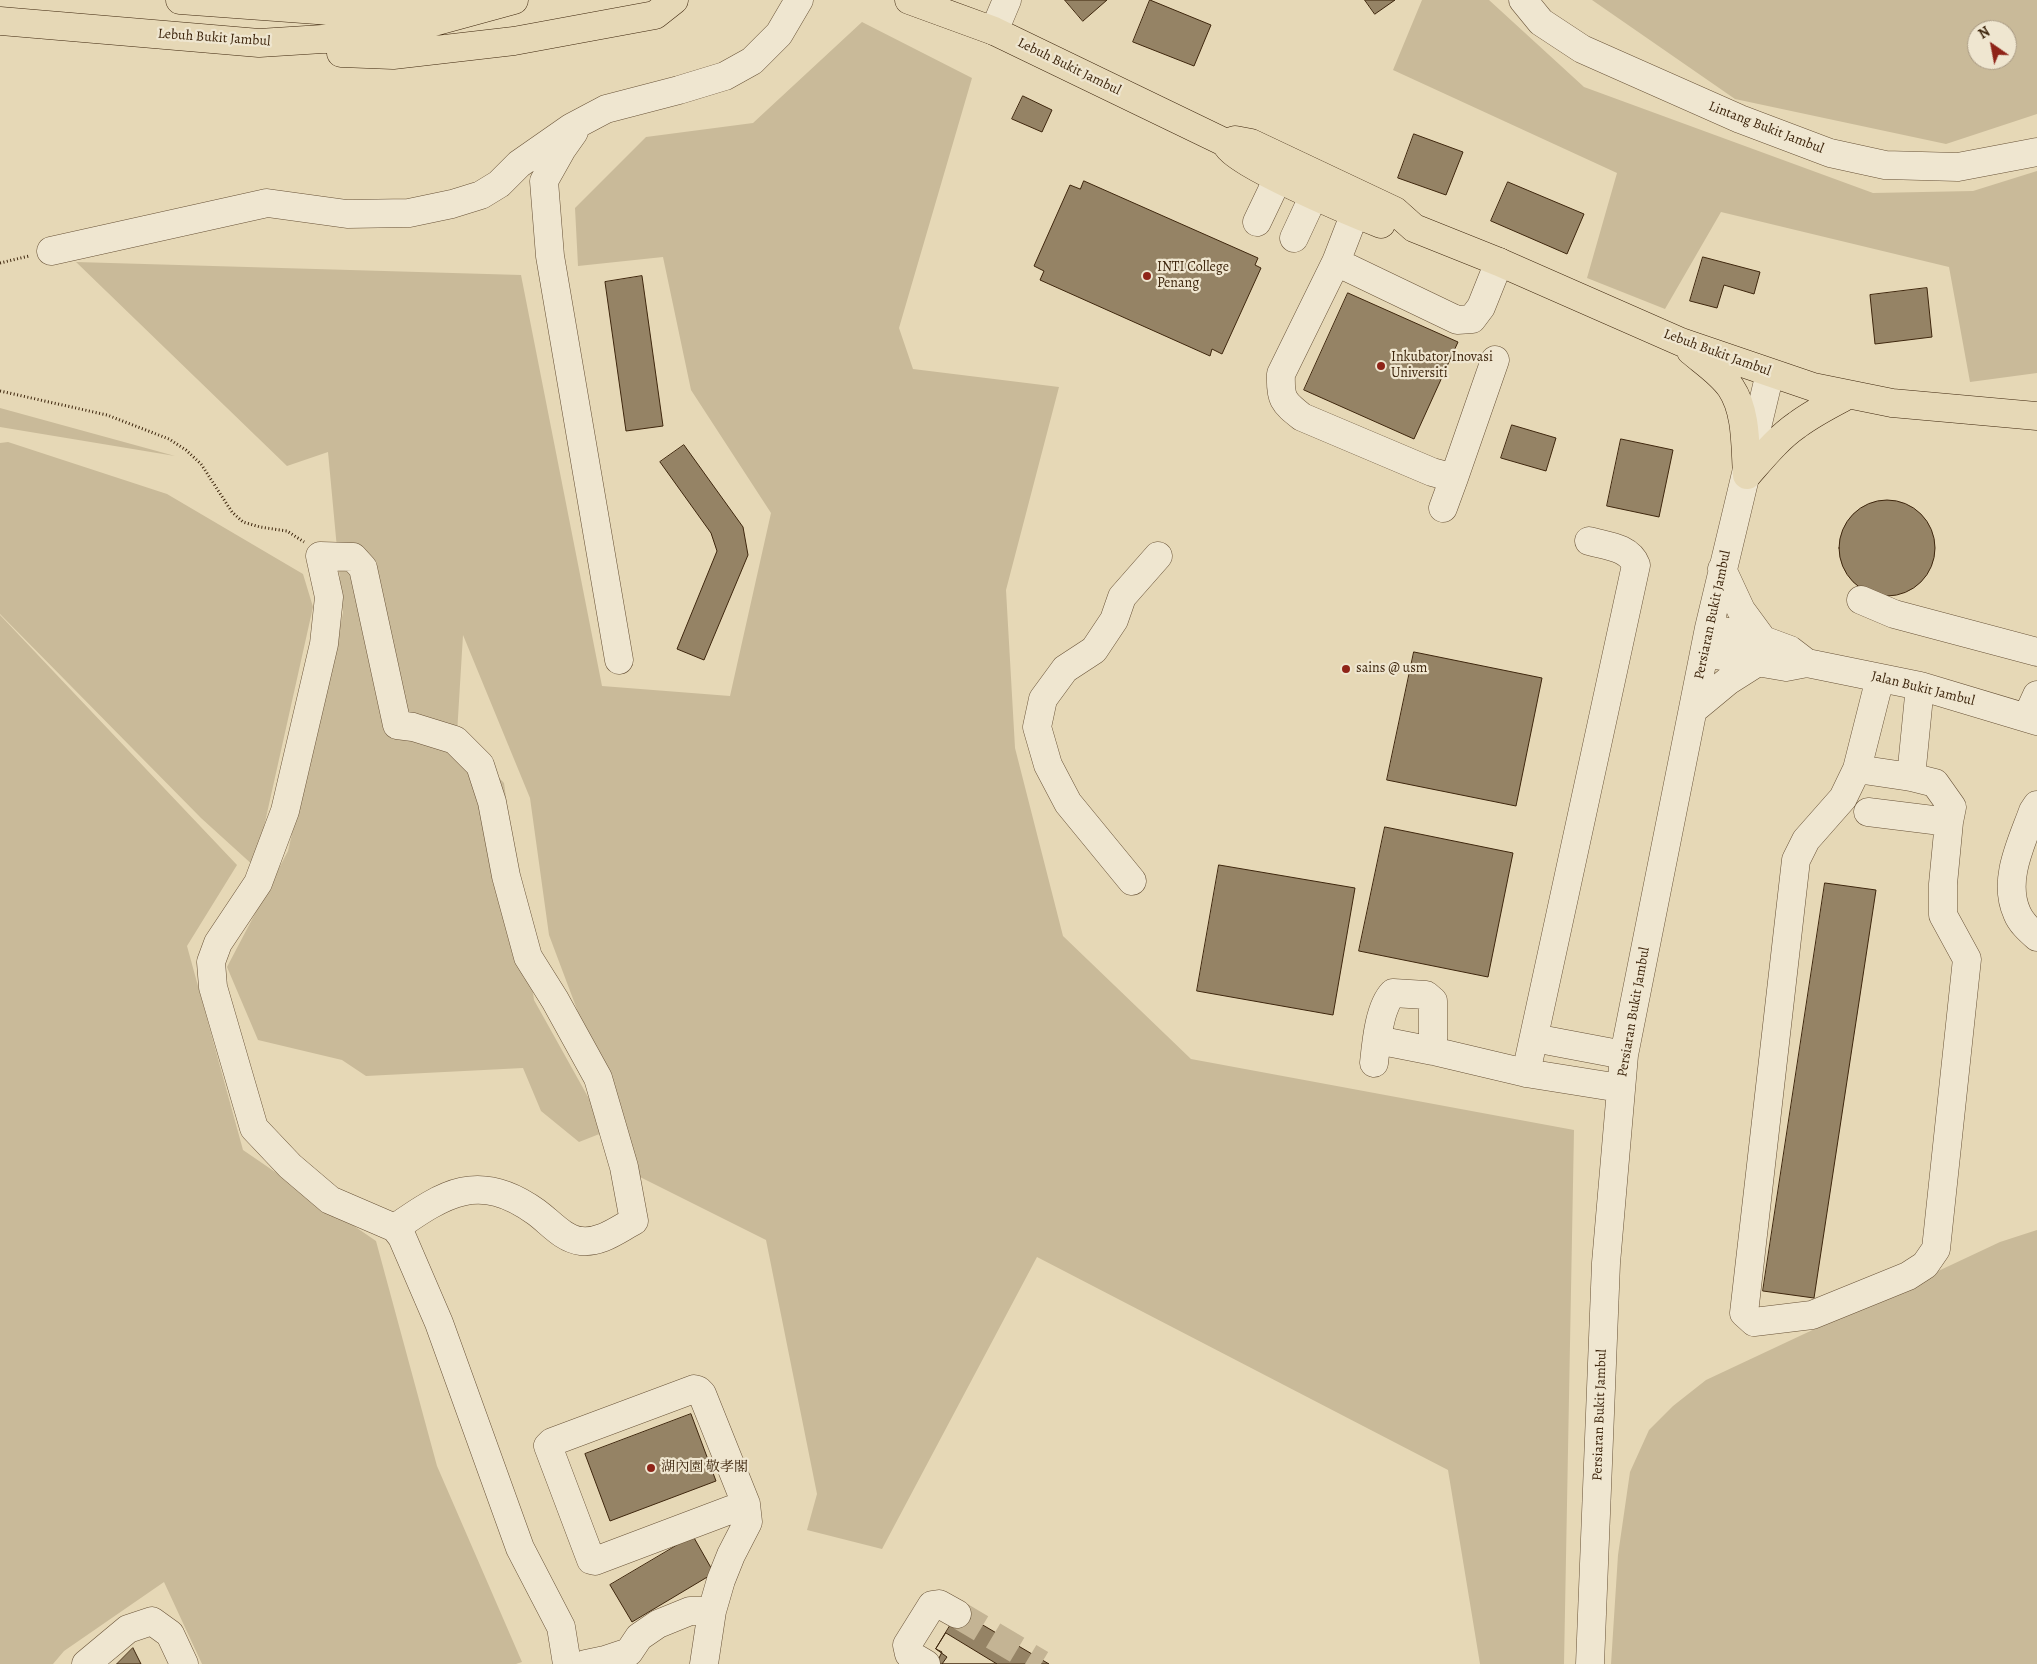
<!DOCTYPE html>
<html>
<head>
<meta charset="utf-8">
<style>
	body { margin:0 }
	#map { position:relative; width:2037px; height:1664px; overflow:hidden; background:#e6d8b6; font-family:Alegreya,serif }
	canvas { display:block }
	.north { position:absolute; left:1967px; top:20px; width:50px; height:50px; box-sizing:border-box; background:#efe6d0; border:1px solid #a89982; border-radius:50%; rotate:327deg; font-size:14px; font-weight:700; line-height:20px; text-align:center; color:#3e260d }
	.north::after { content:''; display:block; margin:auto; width:18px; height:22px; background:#8f2418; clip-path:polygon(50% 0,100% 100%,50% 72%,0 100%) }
</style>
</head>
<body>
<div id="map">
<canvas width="2037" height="1664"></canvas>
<div class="north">N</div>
</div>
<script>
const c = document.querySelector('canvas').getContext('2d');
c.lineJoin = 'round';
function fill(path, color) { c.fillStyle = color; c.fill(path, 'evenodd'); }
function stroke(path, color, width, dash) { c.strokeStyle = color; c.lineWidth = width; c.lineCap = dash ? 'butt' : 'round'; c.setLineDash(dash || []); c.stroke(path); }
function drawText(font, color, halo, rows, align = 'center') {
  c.font = font + ' Alegreya,"Noto Serif SC",serif'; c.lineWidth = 4.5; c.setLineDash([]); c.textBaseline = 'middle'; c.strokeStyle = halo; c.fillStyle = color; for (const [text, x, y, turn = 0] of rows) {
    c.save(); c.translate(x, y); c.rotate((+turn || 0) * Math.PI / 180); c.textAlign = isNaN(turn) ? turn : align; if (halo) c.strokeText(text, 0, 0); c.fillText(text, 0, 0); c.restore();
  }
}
fill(new Path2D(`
	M1422 0H1489L1584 87 1873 193 1973 191 2037 171V373L1970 382 1949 267 1721 212 1665 309 1587 278 1617 173 1393 70Z
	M1592 0H2037V114L1946 144 1735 99ZM1977 30H2007V60H1977Z
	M862 22 972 78 899 328 913 369 1059 387 1006 590 1015 748 1063 936 1191 1059 1574 1130 1564 1664H1480L1448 1470 1037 1257 882 1549 807 1530 817 1494 766 1240 640 1177 549 935 530 798 463 635 457 734 504 783 534 1000 607 1131 579 1142 541 1111 523 1068 366 1076 342 1060 258 1040 227 967 288 851 343 613 328 452 287 466 76 262 521 275 602 686 730 696 771 513 691 390 663 257 578 266 575 208 646 137 753 123Z
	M0 408 175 456 0 427Z
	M8 442 167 494 303 574 313 607 255 867 201 818 0 614V443Z
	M0 615 237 865 187 946 243 1150 376 1241 437 1466 522 1662 516 1664H202L164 1582 64 1651 53 1664H0Z
	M2037 1230V1664H1611L1618 1555 1630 1472 1649 1430 1673 1406 1706 1380 2000 1242Z`), '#c9ba99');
const building = new Path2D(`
	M1065 0H1107L1083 21Z
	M1150 0 1211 25 1194 66 1133 42Z
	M1365 0H1395L1375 14Z
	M1023 96 1052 110 1042 132 1012 119Z
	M1414 134 1463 152 1446 195 1398 178Z
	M1084 181 1258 258 1255 265 1261 268 1222 354 1212 349 1210 356 1040 280 1044 271 1034 266 1070 185 1080 189Z
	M1508 182 1584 214 1567 254 1491 221Z
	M1703 257 1760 272 1754 294 1724 285 1717 308 1690 301Z
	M642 276 663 426 626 431 605 282Z
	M1927 288 1932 337 1875 344 1870 295Z
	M1348 293 1458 342 1414 439 1304 390Z
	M1512 425 1556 438 1546 471 1501 458Z
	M1621 439 1673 450 1659 517 1607 506Z
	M684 445 743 527 748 555 704 660 677 649 717 551 711 533 660 462Z
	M1839 548a48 48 0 1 1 96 0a48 48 0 1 1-96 0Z
	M1414 652 1542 678 1516 806 1387 780Z
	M1385 827 1513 853 1488 977 1359 951Z
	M1219 865 1355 888 1333 1015 1197 991Z
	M1825 883 1876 890 1814 1298 1763 1291Z
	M691 1414 716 1481 610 1521 585 1454Z
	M693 1536 714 1573 632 1622 610 1585Z
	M959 1611 1049 1664H936L942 1652 936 1649Z
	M946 1633 997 1664H942L947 1657 936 1649Z
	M133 1648 141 1664H117Z`);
fill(building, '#958365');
stroke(building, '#3e260d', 1);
stroke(new Path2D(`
	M957 1614 1041 1664`), '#c4b494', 28, [28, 14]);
const minor = new Path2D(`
	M1523 0 1541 22 1582 49 1740 119 1830 153 1885 165 1958 167 2037 152
	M994 31 1007 0
	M574 132 562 149 544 181 550 256 619 660
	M1355 213 1336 262 1281 374C1280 399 1283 402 1302 417L1432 472 1454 478 1443 508
	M1257 222 1278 178
	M1294 238 1314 195
	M51 251 267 203 347 214 409 213 452 204 481 195 499 184 519 164 572 127 606 109 679 90 725 76 752 61 779 34 799 0
	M1336 262 1457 320 1472 319 1481 307 1499 262
	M1454 478 1495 360
	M1722 569 1741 610 1763 640
	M1861 600 1894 614 2037 652
	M1709 628 1763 640 1790 650 1807 663
	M1704 653 1786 667 1807 663 1920 686 2037 721
	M1693 710 1728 681 1758 662
	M2027 717 2037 695
	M1857 769 1911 777 1935 783 1952 807 1949 822 1943 884V915L1967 959 1936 1249 1925 1265 1908 1276 1812 1315 1754 1322 1744 1313 1796 860 1806 840 1843 798 1857 769 1880 678
	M1911 777 1920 686
	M2037 805 2033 811C2022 842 2002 880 2017 913 2021 923 2029 930 2037 937
	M1868 812 1949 822
	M1132 881 1068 803 1048 765 1037 727 1043 699 1065 669 1094 650 1114 620 1122 597 1158 556
	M1534 1038 1624 1055
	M1377 1040 1433 1051 1526 1073 1620 1088
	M1374 1063C1376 1044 1379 1007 1393 993L1426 995 1433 1001V1051
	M1526 1073 1636 565C1629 547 1607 546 1589 541
	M395 1228C445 1193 479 1171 536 1212 550 1222 563 1239 581 1241 601 1243 617 1230 634 1221L624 1167 598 1078 555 1000 528 957 506 876 492 802 480 765 455 740 413 727 397 725 363 568 353 557 320 556 329 597 324 644 285 811 258 883 218 943 211 962 213 987 254 1128 290 1166 330 1200 395 1228 402 1237 439 1323 520 1548 561 1627 567 1664
	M694 1389 698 1390 702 1394 746 1504 595 1561 591 1560 548 1446 552 1442Z
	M86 1664 128 1629 152 1621 170 1634 184 1664
	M586 1664 605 1660 629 1652 639 1637 658 1624 690 1611H712
	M704 1664 712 1611 721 1580 731 1555 748 1522 746 1504
	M926 1664 909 1654 907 1645 932 1605 939 1604 957 1614
	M1590 1664 1606 1263 1624 1055 1709 628 1770 373`);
const major = new Path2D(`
	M180 0 358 13C388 13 417 8 447 1
	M909 0 994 31 1226 143C1229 162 1358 215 1381 224
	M0 21 259 43 386 35 514 0
	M341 53 393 55 514 41 655 15 674 0
	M1226 143 1235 140 1251 143 1395 211 1414 228 1499 262 1681 342 1813 387 1892 403 2037 416
	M1691 351C1704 362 1722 374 1731 388 1747 412 1745 447 1747 475
	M1747 475C1762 458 1778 438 1797 425 1813 413 1831 404 1848 395`);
stroke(minor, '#685237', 29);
stroke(major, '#3e260d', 29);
stroke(new Path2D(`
	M0 263 29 256
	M0 391 107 415 169 439 186 450 201 464 232 512 243 522 260 527 287 531 304 542`), '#3e260d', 3, [1, 2.5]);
stroke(minor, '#efe6d0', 28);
stroke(major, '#e6d8b6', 28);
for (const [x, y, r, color] of [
	[1147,276,5,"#8f2418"],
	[1381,366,5,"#8f2418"],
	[1346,669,5,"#8f2418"],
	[651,1468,5,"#8f2418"]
]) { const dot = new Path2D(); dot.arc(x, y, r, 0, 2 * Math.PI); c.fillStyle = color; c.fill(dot); stroke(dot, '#efe6d0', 2); }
drawText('14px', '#3e260d', '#efe6d0', [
	["Lebuh Bukit Jambul",214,38,4],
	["Lebuh Bukit Jambul",1069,67,26],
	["Lintang Bukit Jambul",1766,128,21],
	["Lebuh Bukit Jambul",1717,353,20],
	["Persiaran Bukit Jambul",1713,615,-78],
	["Jalan Bukit Jambul",1923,689,14],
	["Persiaran Bukit Jambul",1634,1012,-80],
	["Persiaran Bukit Jambul",1600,1415,-88]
]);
drawText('14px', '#3e260d', '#efe6d0', [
	["INTI College",1157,268],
	["Penang",1157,284],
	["Inkubator Inovasi",1391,358],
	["Universiti",1391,374],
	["sains @ usm",1356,669],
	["湖內園 敬孝閣",661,1468]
], 'left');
</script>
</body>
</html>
